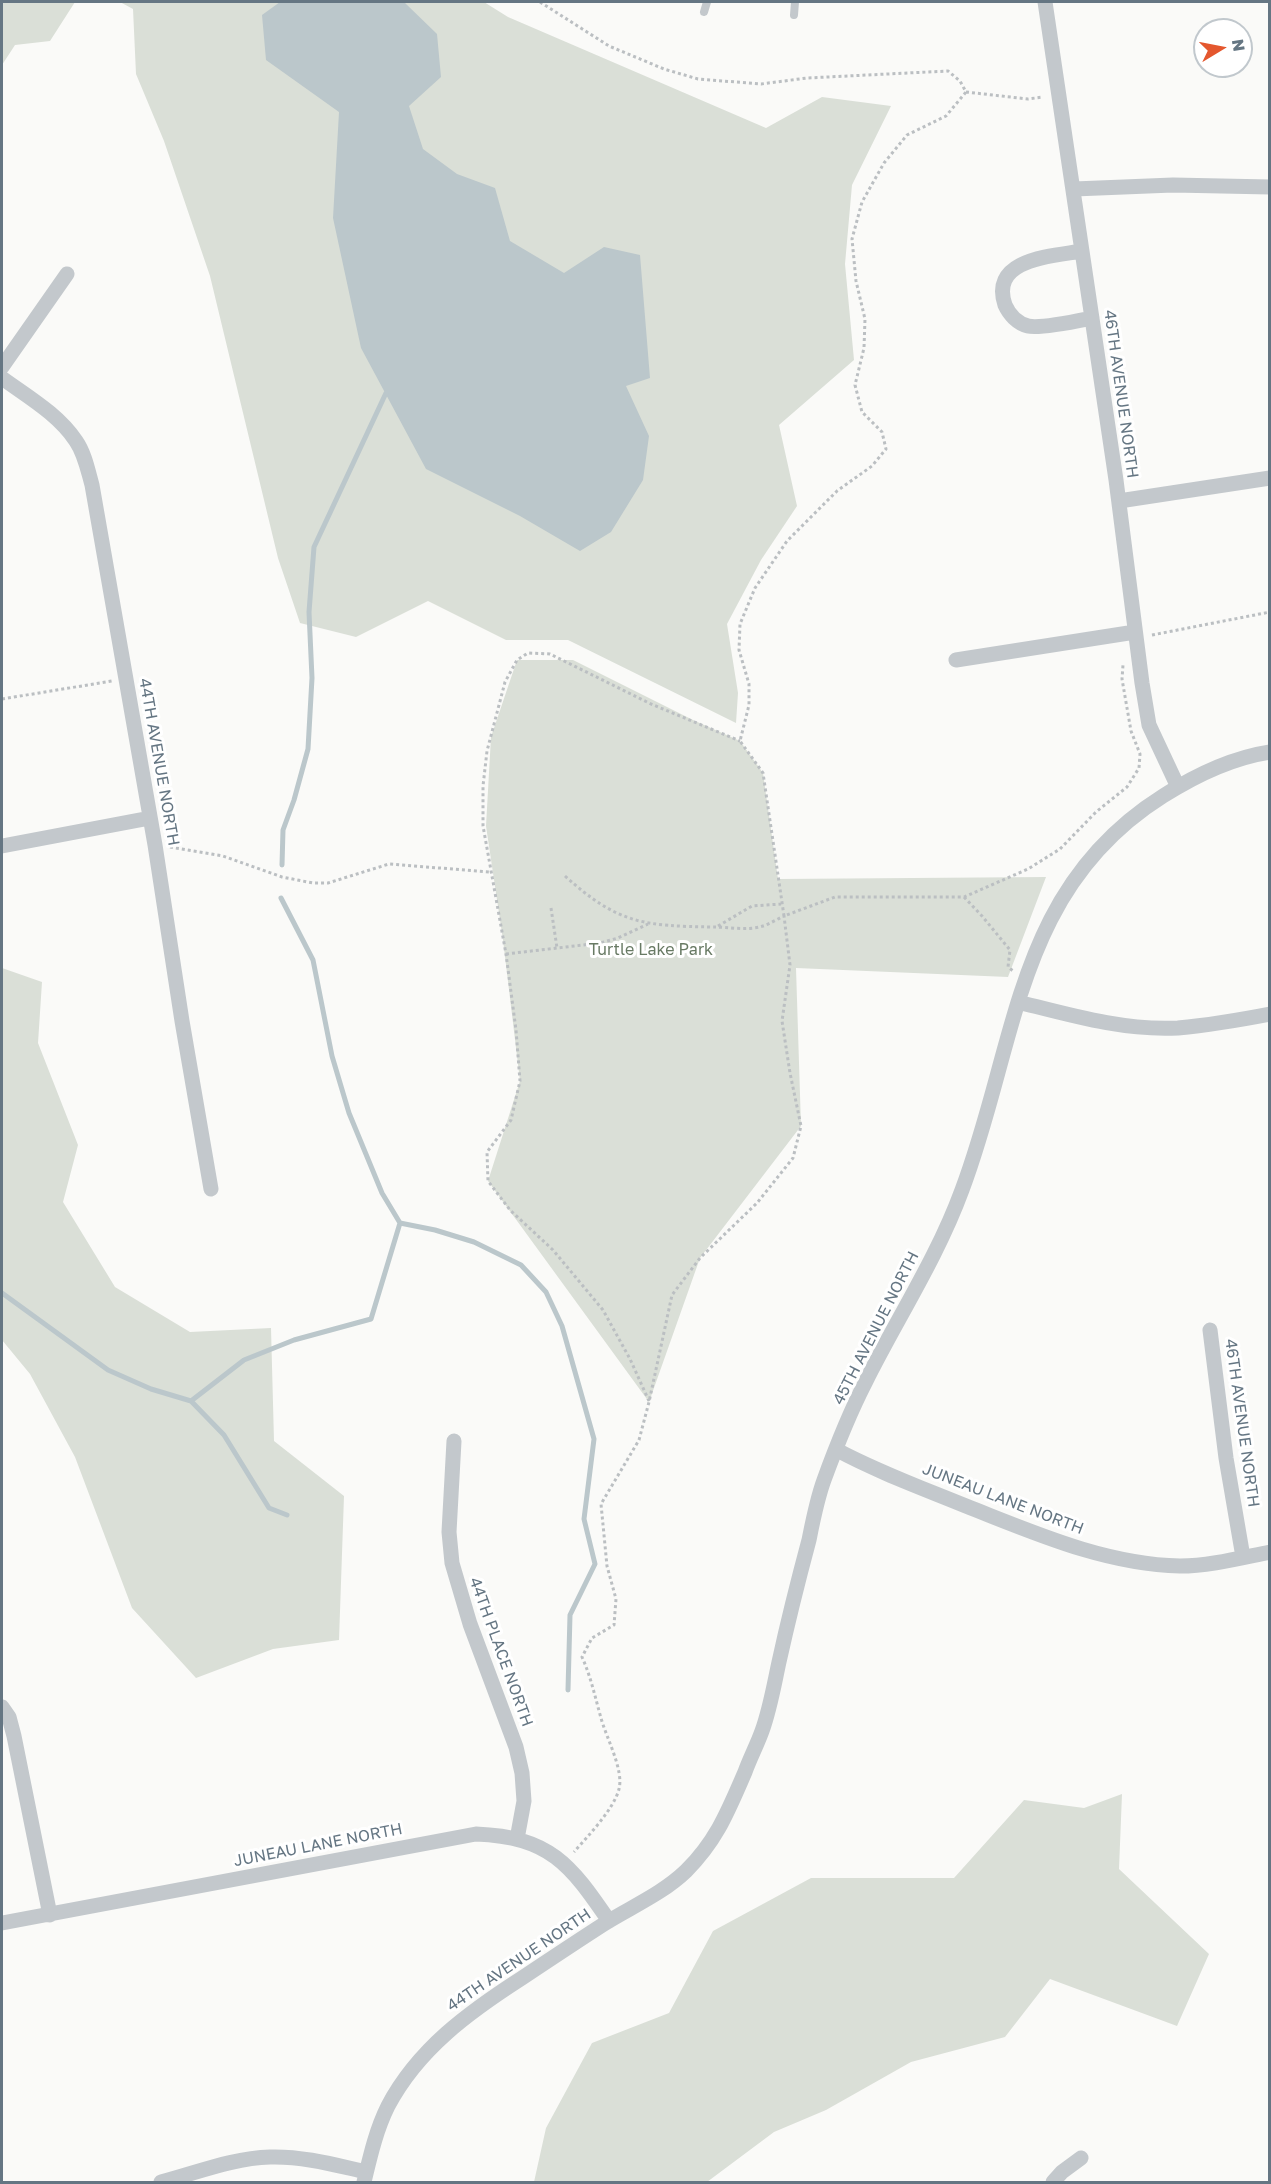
<!DOCTYPE html>
<html>
<head>
<meta charset="utf-8">
<style>
	body { margin:0 }
	#map { position:relative; width:1271px; height:2184px; overflow:hidden; background:#fafaf8; font-family:"Golos Text",sans-serif }
	canvas { display:block }
	.frame { position:absolute; inset:0; border:3px solid #657683; pointer-events:none }
	.north { position:absolute; left:1193px; top:18px; width:60px; height:60px; box-sizing:border-box; background:#fff; border:2px solid #c1c8cd; border-radius:50%; rotate:80deg; font-size:16px; font-weight:700; line-height:24px; text-align:center; color:#657683 }
	.north::after { content:''; display:block; margin:auto; width:21px; height:27px; background:#e4572e; clip-path:polygon(50% 0,100% 100%,50% 72%,0 100%) }
</style>
</head>
<body>
<div id="map">
<canvas width="1271" height="2184"></canvas>
<div class="frame"></div>
<div class="north">N</div>
</div>
<script>
const c = document.querySelector('canvas').getContext('2d');
c.lineJoin = 'round';
function fill(path, color) { c.fillStyle = color; c.fill(path, 'evenodd'); }
function stroke(path, color, width, dash) { c.strokeStyle = color; c.lineWidth = width; c.lineCap = dash ? 'butt' : 'round'; c.setLineDash(dash || []); c.stroke(path); }
function drawText(font, color, halo, rows, align = 'center') {
  c.font = font + ' "Golos Text",sans-serif'; c.lineWidth = 6; c.setLineDash([]); c.textBaseline = 'middle'; c.strokeStyle = halo; c.fillStyle = color; for (const [text, x, y, turn = 0] of rows) {
    c.save(); c.translate(x, y); c.rotate((+turn || 0) * Math.PI / 180); c.textAlign = isNaN(turn) ? turn : align; if (halo) c.strokeText(text, 0, 0); c.fillText(text, 0, 0); c.restore();
  }
}
fill(new Path2D(`
	M2 2H75L50 41 15 45 2 65Z
	M120 2H484L508 17 766 128 822 97 891 106 852 185 845 264 854 360 779 425 797 506 761 560 727 624 738 693 736 723 568 640H506L428 601 356 637 300 623 278 558 210 276 164 141 136 74 133 9Z
	M517 660H573L693 720 740 741 763 773 778 879 1046 877 1008 977 796 968 801 1126 700 1258 649 1402 488 1181 520 1081 503 940 486 826 491 737Z
	M2 968 42 982 38 1043 78 1145 63 1202 115 1287 190 1332 271 1328 274 1441 344 1496 339 1640 273 1649 196 1678 132 1608 75 1457 30 1374 2 1340Z
	M1122 1794 1119 1869 1209 1954 1177 2026 1050 1979 1005 2037 911 2062 826 2110 774 2132 707 2182H534L546 2128 592 2043 669 2013 713 1931 811 1878H954L1024 1800 1084 1808Z`), '#dadfd7');
fill(new Path2D(`
	M280 2H404L437 34 441 77 409 106 423 149 457 174 495 188 510 241 564 273 604 247 640 255 650 378 626 386 649 436 643 480 611 532 580 551 520 516 426 469 361 348 333 218 339 112 266 60 262 15Z`), '#bbc7cb');
stroke(new Path2D(`
	M282 865 283 830 294 800 308 749 312 678 309 612 314 547 386 393
	M281 898 313 960 332 1056 349 1113 382 1193 400 1223 435 1230 474 1242 521 1265 546 1292 562 1326 594 1439 584 1519 595 1564 570 1615 568 1690
	M2 1293 108 1370 151 1389 191 1401 244 1360 294 1340 371 1319 400 1223
	M191 1401 224 1435 269 1508 287 1515`), '#bbc7cb', 5);
stroke(new Path2D(`
	M540 2 609 46 664 69 698 79 761 84 807 78 948 71 960 81 966 92 946 116 907 135 884 163 862 202 852 239 856 281 865 319 864 348 855 385 862 412 882 432 886 449 872 466 837 491 787 541 755 588 740 624 739 650 749 684V705L740 741 763 773 784 916 835 897H964L1028 869 1060 849 1096 812 1127 787 1139 768 1140 754 1131 731 1122 679 1123 665
	M966 92 1028 99 1043 97
	M1152 635 1270 612
	M2 699 112 681
	M170 847 223 856 282 877 313 883H328L389 864 490 872
	M565 876C618 924 644 926 713 927 728 927 748 931 763 926 770 924 777 919 784 916L790 965 782 1021 790 1073 801 1126 793 1158 757 1203 700 1258 672 1295 649 1402 639 1440 601 1504 607 1566 616 1599 614 1625 592 1638 582 1657C591 1677 595 1697 601 1718 606 1737 624 1770 619 1789 614 1809 588 1836 574 1852
	M964 897 982 916 1010 950 1008 967 1013 971
	M551 908 557 948
	M718 926 752 906 781 904
	M506 954 600 943 618 938 648 924
	M649 1401 630 1359 603 1310 553 1250 510 1210 488 1181 487 1152 511 1120 520 1081 516 1030 506 954 483 826V786L487 751 505 682 517 660 528 653 550 654 651 704 740 741`), '#bbbfc2', 3, [3, 3]);
stroke(new Path2D(`
	M704 12 707 2
	M794 15 795 2`), '#c3c8cc', 8);
stroke(new Path2D(`
	M1045 2 1116 480 1142 683 1149 725 1178 787
	M1074 189 1173 185 1270 187
	M1082 251C1054 256 989 258 1005 305 1009 314 1017 323 1028 326 1040 329 1077 321 1092 318
	M2 367 67 274
	M2 378C28 397 58 414 76 441 85 454 88 471 92 485L155 845 182 1021 211 1189
	M1119 501 1270 478
	M956 660 1135 632
	M2 846 150 818
	M1018 1002C1070 1015 1124 1031 1178 1028 1209 1025 1239 1020 1270 1014
	M1210 1330 1226 1458 1243 1557
	M454 1441 449 1532 452 1563 470 1624 516 1747 522 1773 524 1801 517 1839
	M837 1450C878 1472 922 1488 966 1506 1035 1533 1104 1564 1180 1566 1209 1566 1240 1558 1270 1552
	M2 1707 9 1717 14 1736 50 1915
	M2 1923 476 1834C550 1837 570 1864 609 1921
	M161 2182C196 2173 233 2158 270 2157 303 2156 335 2165 366 2172
	M364 2182C370 2157 376 2130 388 2106 418 2049 469 2012 522 1978 549 1960 576 1942 604 1924 631 1907 662 1894 686 1871 717 1840 728 1811 745 1772 750 1758 757 1745 762 1731 770 1709 774 1685 779 1662 788 1621 798 1581 809 1540 813 1520 817 1499 824 1480 836 1447 850 1412 866 1381 898 1317 937 1258 962 1190 1018 1042 1015 889 1163 796 1196 775 1231 758 1270 752
	M1053 2182 1062 2172 1081 2158`), '#c3c8cc', 15);
drawText('16px', '#657683', '#fff', [
	["46TH AVENUE NORTH",1121,394,82],
	["44TH AVENUE NORTH",159,762,80],
	["45TH AVENUE NORTH",876,1328,-63],
	["46TH AVENUE NORTH",1242,1423,82],
	["JUNEAU LANE NORTH",1003,1499,21],
	["44TH PLACE NORTH",501,1652,70],
	["JUNEAU LANE NORTH",318,1845,-11],
	["44TH AVENUE NORTH",519,1960,-34]
]);
drawText('16px', '#687a64', '#fff', [
	["Turtle Lake Park",651,950]
]);
</script>
</body>
</html>
